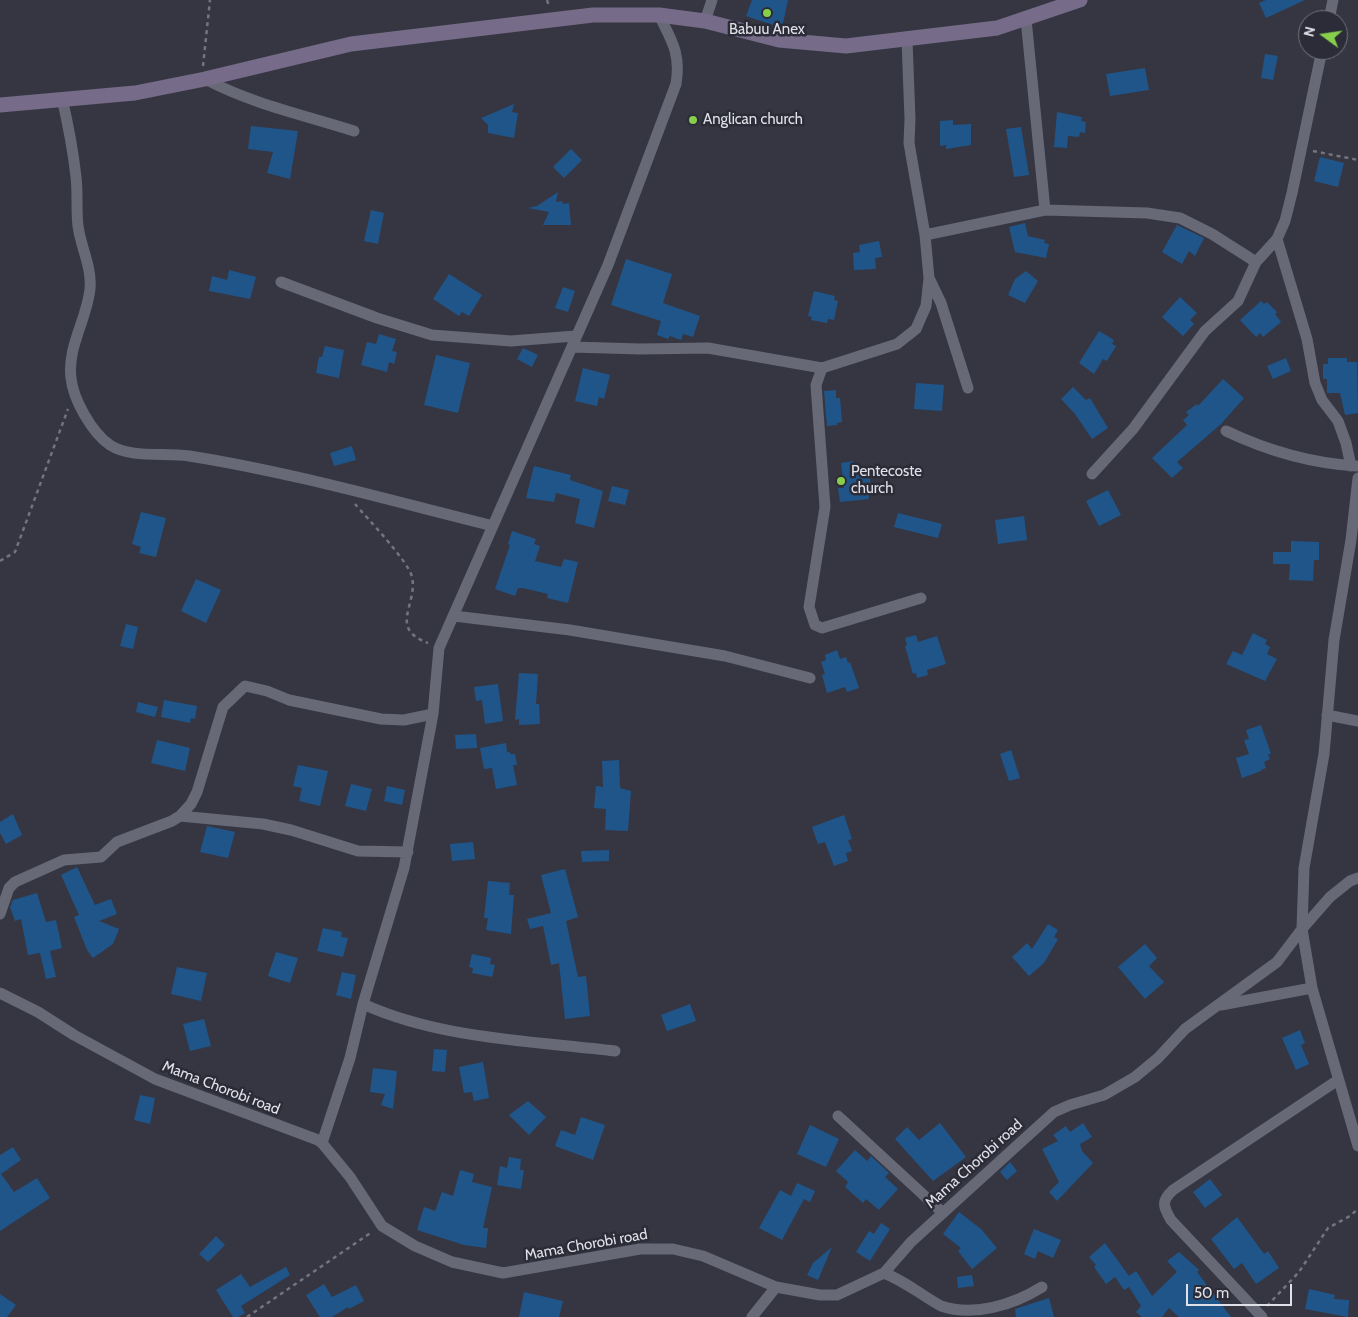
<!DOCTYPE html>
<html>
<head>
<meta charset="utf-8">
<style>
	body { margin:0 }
	#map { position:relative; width:1358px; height:1317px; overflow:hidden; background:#353642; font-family:Cabin,sans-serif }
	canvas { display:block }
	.north { position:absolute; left:1298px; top:10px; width:50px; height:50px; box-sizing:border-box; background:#2b2c38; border:1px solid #73747e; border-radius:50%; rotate:284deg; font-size:14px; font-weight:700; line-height:20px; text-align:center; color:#e0e1e8 }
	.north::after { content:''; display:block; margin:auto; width:18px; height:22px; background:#87cf4a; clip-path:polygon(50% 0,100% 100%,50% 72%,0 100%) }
	.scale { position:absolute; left:1186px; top:1284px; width:106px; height:22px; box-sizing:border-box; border:2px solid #e0e1e8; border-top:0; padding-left:6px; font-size:15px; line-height:18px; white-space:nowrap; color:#e0e1e8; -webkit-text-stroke:4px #2b2c38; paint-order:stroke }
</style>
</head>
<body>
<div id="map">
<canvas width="1358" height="1317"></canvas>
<div class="north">N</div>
<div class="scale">50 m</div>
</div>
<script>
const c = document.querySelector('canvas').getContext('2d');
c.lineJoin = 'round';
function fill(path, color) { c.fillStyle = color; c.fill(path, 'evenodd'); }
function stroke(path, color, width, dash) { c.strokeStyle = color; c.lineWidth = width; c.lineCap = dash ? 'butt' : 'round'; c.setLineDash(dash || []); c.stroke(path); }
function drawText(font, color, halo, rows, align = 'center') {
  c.font = font + ' Cabin,sans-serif'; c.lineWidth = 5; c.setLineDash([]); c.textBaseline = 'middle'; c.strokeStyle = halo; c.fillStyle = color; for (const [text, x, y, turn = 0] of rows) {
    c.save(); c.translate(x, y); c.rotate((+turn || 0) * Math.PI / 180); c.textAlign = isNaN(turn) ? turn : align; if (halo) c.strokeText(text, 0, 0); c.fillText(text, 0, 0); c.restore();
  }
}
fill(new Path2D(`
	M752 0H788L782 28 746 16Z
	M1266 0H1305L1266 18 1259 3Z
	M1265 54 1278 56 1273 80 1261 78Z
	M1145 68 1149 90 1110 96 1106 74Z
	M514 104 512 112 518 113 514 138 488 133V125L481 118Z
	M1057 112 1082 117 1081 121 1086 122 1085 133 1080 132 1079 137 1068 136 1067 148 1054 147Z
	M953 120V125L971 124V145L946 149V145L940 146V121Z
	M251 126 298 131 290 179 267 173 273 152 248 149Z
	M1021 127 1029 175 1014 177 1006 129Z
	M571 149 582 160 564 178 553 167Z
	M1320 157 1344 163 1338 187 1314 181Z
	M558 192 556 202 562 201 563 204 569 203 571 225H543L549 212 528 208 537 206Z
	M371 210 384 213 378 244 364 241Z
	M1025 223 1028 236 1045 240 1044 243 1049 244 1046 258 1015 252 1009 227Z
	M1177 225 1204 238 1195 256 1189 251 1182 264 1162 252Z
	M879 241 882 257 875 258 876 269 854 270 853 253 860 252 859 245Z
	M626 259 672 274 663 303 700 316 693 337 683 334 681 340 670 336 668 339 657 335 661 321 611 305Z
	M229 270 256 277 250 299 209 291 212 276 227 280Z
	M1026 271 1038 281 1025 303 1008 295 1015 279Z
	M449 274 482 295 469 316 462 312 459 316 433 299Z
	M563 287 575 291 568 312 555 308Z
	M814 291 835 296 834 300 838 301 834 320 828 319 827 323 811 320 812 317 808 316Z
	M1180 297 1197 313 1190 320 1194 324 1183 336 1162 317Z
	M1261 301 1264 304 1267 302 1277 312 1275 314 1281 322 1263 337 1260 333 1256 337 1240 320Z
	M1099 331 1114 340 1112 344 1116 346 1107 361 1103 359 1094 374 1079 363Z
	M379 334 396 339 392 351 397 352 394 364 389 362 387 372 361 365 367 342 376 344Z
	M325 346 344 350 339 378 316 373 319 357H322Z
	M523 348 538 355 532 367 517 359Z
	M436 355 470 363 458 413 424 405Z
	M1286 358 1291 371 1273 379 1267 366Z
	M1328 358H1347V362H1357L1358 413 1345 415 1340 393H1327V379H1323V364H1328Z
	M583 368 610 375 604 399 599 397 597 406 575 401Z
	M1223 379 1244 398 1221 424 1177 462 1183 468 1172 478 1152 458 1187 425 1183 420 1189 415 1186 412 1197 404 1198 406Z
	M916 383 944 385 942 411 914 409Z
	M1073 387 1086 400 1090 398 1108 428 1092 439 1075 414 1061 399Z
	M836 390V398H840L842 422 837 423V425L827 426 824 391Z
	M352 446 356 460 334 466 330 453Z
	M853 461 854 471 869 469 871 487 868 488 869 499 840 502 838 488H844L841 463Z
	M534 466 571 475 570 480 603 491 594 528 575 523 580 499 556 493 554 502 526 498Z
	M612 486 629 490 625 505 608 501Z
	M1108 490 1121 515 1099 526 1086 501Z
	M141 512 166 518 156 557 139 553 141 547 132 544Z
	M898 513 942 524 938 538 894 527Z
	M1024 516 1027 540 998 544 995 520Z
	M512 531 536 539 534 544 540 546 535 561 561 567 564 559 578 562 568 603 547 598 548 594 523 588H518L515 596 495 589 510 545 508 544Z
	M1291 541 1319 542V560H1314L1313 581 1289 580 1290 564H1273V552H1291Z
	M196 579 221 590 206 623 181 611Z
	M126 624 138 627 133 649 120 646Z
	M1253 633 1267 640 1265 644 1270 647 1267 654 1277 659 1265 681 1226 664 1233 651 1242 655Z
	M916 635 918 642 937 636 946 664 927 670 928 675 917 678 916 673 913 674 905 646 907 645 905 638Z
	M837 650 840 659 846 657 848 663 850 662 859 688 847 692 845 687 827 693 822 675 825 674 821 662 826 660 825 655Z
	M519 673 538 674 536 704H539L540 724 519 725V719L515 720Z
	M498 684 503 721 485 724 482 700 476 701 474 687Z
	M164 700 197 706 195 719 191 718 190 723 161 717Z
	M138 702 158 707 155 717 136 712Z
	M1261 725 1271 754H1268L1270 759 1264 762 1266 768 1261 770V771L1242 778 1236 758 1249 754 1244 740 1249 739 1246 730Z
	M476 734 477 748 456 749 455 735Z
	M157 740 190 748 185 771 151 763Z
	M506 743 507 752H510V754H515L517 765H513L517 785 496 789 492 768 484 769 480 748Z
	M1011 750 1020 778 1009 781 1000 754Z
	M619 760 620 788 631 791 628 831 605 830 606 809 594 808 596 786 603 787 602 761Z
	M298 765 328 771 320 806 299 801 302 788 293 786Z
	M351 784 372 789 366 811 345 806Z
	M387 786 405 790 402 805 384 801Z
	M13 814 22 835 6 844 0 833V822Z
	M844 815 852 839 848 840 852 851 846 853 848 861 834 866 825 842 818 844 812 827Z
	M207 826 235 832 228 858 200 852Z
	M473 842 475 859 452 861 450 844Z
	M609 850V861L582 862 581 851Z
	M77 867 95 905 111 899 117 914 99 921 119 929 113 944 93 958 87 950 74 917 79 915 61 875Z
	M565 869 578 917 566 921 578 977 586 976 590 1016 565 1019 559 963 551 965 543 926 530 929 527 919 551 913 541 875Z
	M488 881 510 883 509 895H514L511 934 486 930 488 918H484Z
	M37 893 46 922 56 920 62 948 50 951 56 977 46 979 40 953 28 955 21 919 15 921 10 907 13 900Z
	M1048 924 1058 930 1054 937 1058 939 1044 963 1029 976 1012 957 1027 943 1032 949Z
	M323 928 342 932 341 937 348 938 343 957 317 951Z
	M1145 944 1157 958 1149 966 1164 982 1145 999 1118 967Z
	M276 952 298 958 290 983 268 976Z
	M472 954 491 958 490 964 495 965 492 977 472 973 473 968 469 967Z
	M177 967 207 973 201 1001 171 994Z
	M342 972 356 975 351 999 336 995Z
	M690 1004 696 1021 667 1031 661 1015Z
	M204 1019 211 1046 190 1051 183 1024Z
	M1300 1030 1305 1043 1301 1045 1309 1064 1296 1070 1282 1038Z
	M434 1049 447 1050 445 1072 432 1071Z
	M483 1062 489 1098 474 1101 472 1092 464 1093 459 1067Z
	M373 1068 397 1071 393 1109 381 1105 385 1094 370 1092Z
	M140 1095 155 1098 150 1124 134 1120Z
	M528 1101 546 1117 529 1135 509 1115Z
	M581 1117 605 1125 593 1160 555 1146 561 1130 575 1135Z
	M940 1123 966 1157 933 1181 895 1139 907 1127 919 1140Z
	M1083 1123 1092 1137 1080 1144 1082 1151 1093 1163 1057 1201 1049 1192 1059 1182 1042 1149 1058 1141 1053 1135 1066 1126 1070 1132Z
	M810 1125 839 1139 826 1167 797 1154Z
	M13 1147 21 1160 1 1174 14 1192 37 1178 50 1198 0 1231V1155Z
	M855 1150 867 1161 871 1156 889 1173 885 1177 898 1189 879 1210 866 1199 863 1203 845 1187 848 1182 836 1171Z
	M509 1157 521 1159 520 1170H524L521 1189 497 1185 500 1166 507 1168Z
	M1010 1162 1017 1171 1007 1180 1000 1172Z
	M460 1170 474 1174 472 1182 492 1187 483 1228H488L486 1248 464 1245 417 1230 424 1207 435 1211 442 1192 453 1196Z
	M1210 1179 1222 1195 1205 1208 1193 1192Z
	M797 1183 815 1191 810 1202 804 1199 782 1240 759 1228 780 1190 791 1196Z
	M959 1212 981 1229 997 1248 972 1269 958 1251 961 1248 943 1234Z
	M1237 1217 1264 1254 1268 1251 1279 1268 1256 1284 1242 1263 1234 1269 1211 1239Z
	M881 1223 890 1229 870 1261 856 1252 869 1231 874 1234Z
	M1034 1229 1061 1240 1053 1258 1038 1251 1035 1259 1024 1254Z
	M216 1236 225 1245 208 1262 199 1254Z
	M1105 1243 1129 1276 1136 1271 1152 1296 1177 1272 1167 1261 1179 1252 1199 1270 1197 1272 1231 1317H1179L1169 1308 1162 1317H1142L1136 1312 1141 1306 1129 1287 1124 1290 1115 1277 1106 1284 1094 1267 1096 1265 1089 1257Z
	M832 1247 818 1280 807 1275 813 1263Z
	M286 1267 290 1275 241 1306 245 1313 238 1317H233L216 1290 241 1274 250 1287Z
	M972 1275 974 1286 958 1288 957 1277Z
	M324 1284 332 1297 356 1285 364 1301 349 1309 348 1307 332 1317H320L306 1295Z
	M1309 1289 1335 1295 1334 1299 1349 1300 1348 1317 1305 1309Z
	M524 1292 563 1301 559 1317H519Z
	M0 1294 16 1305 7 1317H0Z
	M1049 1298 1054 1317H1016L1015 1309Z`), '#20558a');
stroke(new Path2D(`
	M547 0 549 6
	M203 66 210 0
	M1313 151 1358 160
	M355 504C367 518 409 562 412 577 418 605 388 628 428 643
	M0 561 15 552 68 409
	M1267 1306 1299 1272 1328 1228 1350 1216 1358 1209
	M247 1317 372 1232`), '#73747e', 2.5, [4, 4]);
stroke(new Path2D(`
	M1026 19 1045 210
	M1329 20 1333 0
	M705 21 712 0
	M907 40 910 119 909 143 925 235 929 278 926 306 916 329 897 344 822 368 816 385 825 507 809 607 815 625 822 628 921 598
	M205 79C252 104 304 115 354 131
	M62 98C68 124 73 150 76 177 78 193 76 210 78 226 81 248 92 267 90 289 87 319 67 347 71 378 73 399 92 433 110 445 131 459 165 452 189 456 291 472 392 501 493 526
	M925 235 1045 210 1147 213 1180 218 1212 234 1256 262
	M1277 239 1307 339 1315 383 1322 400 1338 421 1346 443 1351 466
	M929 278 941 303 968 388
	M281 282 377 318 432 335 511 341 575 336
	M572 347 640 349 708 348 822 368
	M1226 431C1268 451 1309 463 1356 466
	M1092 474 1133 429 1205 331 1238 301 1256 262 1277 239 1285 221 1292 193 1322 50
	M1358 478 1351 540 1334 640 1324 754 1304 868 1302 929 1312 988 1358 1146
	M454 616 570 630 689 650 725 656 810 678
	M1327 715 1358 721
	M180 816 263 824 291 830 358 851 408 852
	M0 914 9 888 15 882 64 860 101 857 117 842 172 821 180 816 191 804 197 792 223 707 245 686 267 691 289 700 381 719 404 720 433 714
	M0 993 38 1012 74 1035 155 1079 318 1140 322 1143 350 1177 382 1226 415 1246 452 1262 503 1273 640 1249H673L703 1256 776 1287 820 1295H837L884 1273 911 1242 1054 1112 1070 1105 1104 1095 1135 1077 1158 1058 1185 1029 1277 962 1302 929 1330 897 1350 881 1358 878
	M363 1004C440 1039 532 1041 615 1051
	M1221 1005 1312 988
	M838 1116 943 1213
	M322 1143 350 1058 363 1004 404 868 433 714 439 648 608 265 676 84C681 54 672 41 659 15
	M884 1273C905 1281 921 1295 941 1306 974 1317 1013 1305 1042 1287
	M752 1317 776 1287
	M1262 1317 1171 1220C1163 1206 1161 1201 1173 1190L1338 1080`), '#686976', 11);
stroke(new Path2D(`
	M0 105 135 93 205 79 351 44 593 15H659L705 21 779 40 846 46 997 28 1080 0`), '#766b88', 15);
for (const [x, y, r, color] of [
	[767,13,5,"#87cf4a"],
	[693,120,5,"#87cf4a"],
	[841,481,5,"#87cf4a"]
]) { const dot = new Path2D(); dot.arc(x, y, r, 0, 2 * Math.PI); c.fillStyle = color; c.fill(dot); stroke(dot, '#2b2c38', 2); }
drawText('15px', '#e0e1e8', '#2b2c38', [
	["Babuu Anex",767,30,"center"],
	["Anglican church",703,120],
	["Pentecoste",851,472],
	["church",851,489]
], 'left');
drawText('15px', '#e0e1e8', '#2b2c38', [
	["Mama Chorobi road",221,1088,21],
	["Mama Chorobi road",974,1164,-42],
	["Mama Chorobi road",586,1245,-10]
]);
</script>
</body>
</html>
